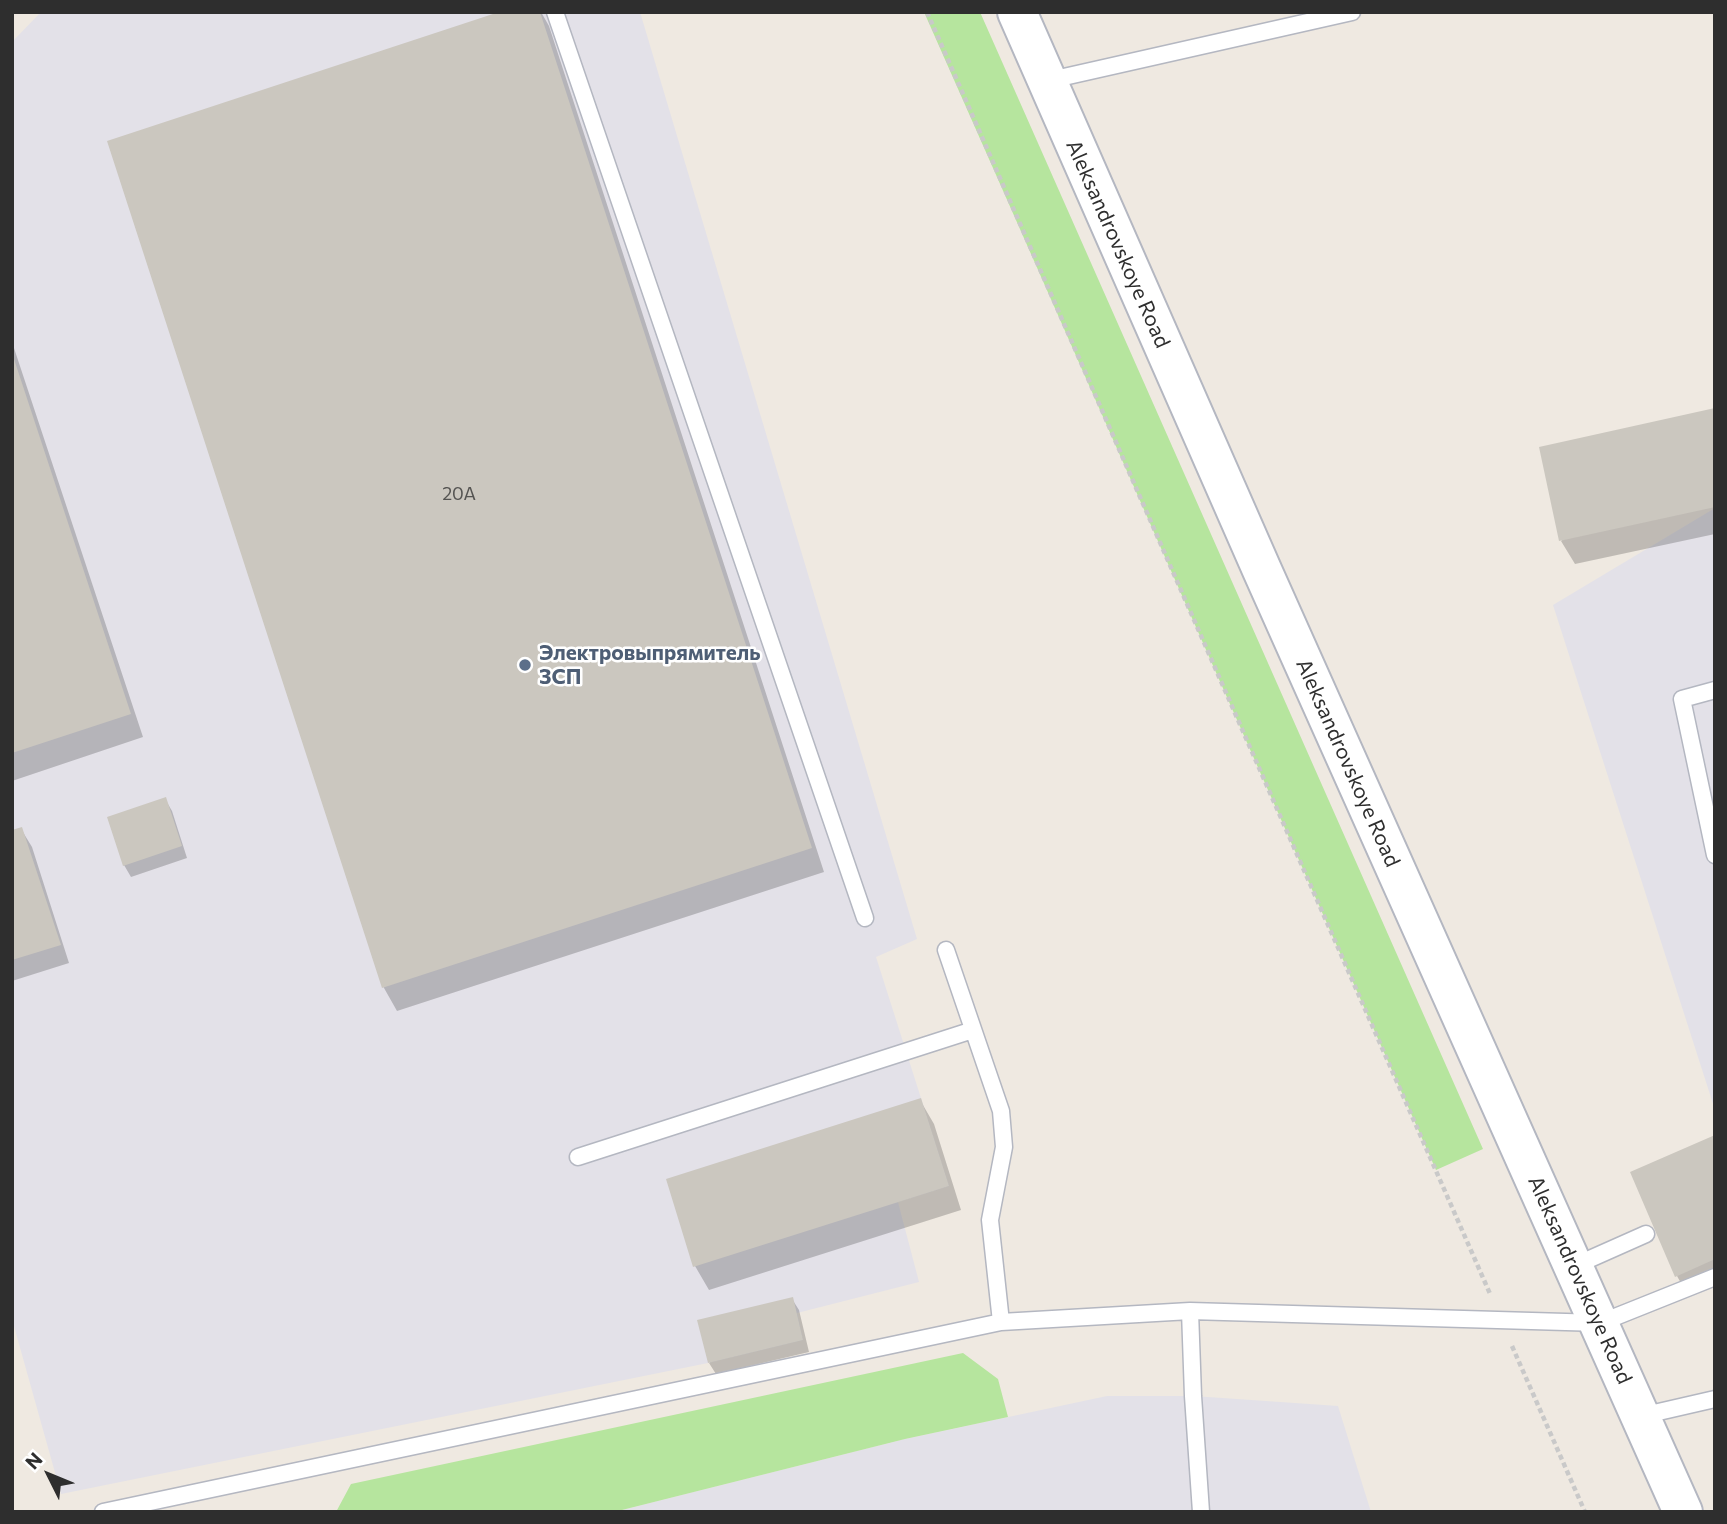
<!DOCTYPE html>
<html>
<head>
<meta charset="utf-8">
<style>
	body { margin:0 }
	#map { position:relative; width:1727px; height:1524px; overflow:hidden; background:#efe9e1; font-family:Commissioner,sans-serif }
	canvas { display:block }
	.frame { position:absolute; inset:0; border:14px solid #2e2e2e; pointer-events:none }
	.north { position:absolute; left:14px; top:1440px; width:70px; height:70px; -webkit-text-stroke:5px #fff; paint-order:stroke; rotate:313deg; font-size:19px; font-weight:700; line-height:28px; text-align:center; color:#2e2e2e }
	.north::after { content:''; display:block; margin:auto; width:24px; height:32px; background:#2e2e2e; clip-path:polygon(50% 0,100% 100%,50% 72%,0 100%) }
</style>
</head>
<body>
<div id="map">
<canvas width="1727" height="1524"></canvas>
<div class="frame"></div>
<div class="north">N</div>
</div>
<script>
const c = document.querySelector('canvas').getContext('2d');
c.lineJoin = 'round';
function fill(path, color) { c.fillStyle = color; c.fill(path, 'evenodd'); }
function stroke(path, color, width, dash) { c.strokeStyle = color; c.lineWidth = width; c.lineCap = dash ? 'butt' : 'round'; c.setLineDash(dash || []); c.stroke(path); }
function drawText(font, color, halo, rows, align = 'center') {
  c.font = font + ' Commissioner,sans-serif'; c.lineWidth = 5; c.setLineDash([]); c.textBaseline = 'middle'; c.strokeStyle = halo; c.fillStyle = color; for (const [text, x, y, turn = 0] of rows) {
    c.save(); c.translate(x, y); c.rotate((+turn || 0) * Math.PI / 180); c.textAlign = isNaN(turn) ? turn : align; if (halo) c.strokeText(text, 0, 0); c.fillText(text, 0, 0); c.restore();
  }
}
fill(new Path2D(`
	M41 12H640L917 939 876 957 949 1186 898 1202 919 1282 797 1313 803 1340 708 1363 61 1494 12 1319V42Z
	M1715 508V1110L1553 605Z
	M1107 1396H1193L1338 1406 1371 1512H614L905 1439Z`), '#e3e1e8');
fill(new Path2D(`
	M924 12H980L1483 1149 1436 1170Z
	M963 1353 998 1379 1008 1417 905 1439 614 1512H336L351 1484Z`), '#b6e59e');
fill(new Path2D(`
	M505 12H541L549 26 824 872 397 1011 384 988 109 142Z
	M12 342 143 737 12 781Z
	M1715 410V534L1575 564 1561 541Z
	M165 799 172 811 187 858 131 877 124 865Z
	M21 829 32 847 69 963 12 981V832Z
	M920 1100 934 1124 961 1210 709 1290 695 1266 668 1180Z
	M1715 1137V1281L1687 1294 1677 1276Z
	M792 1299 799 1310 809 1352 716 1374 709 1363Z`), '#0003');
fill(new Path2D(`
	M499 12H540L812 848 382 988 107 141Z
	M13 356 131 714 12 753V357Z
	M1715 408V507L1559 541 1539 447Z
	M166 797 182 846 123 866 107 817Z
	M22 827 61 945 12 960V830Z
	M921 1098 949 1186 693 1267 666 1179Z
	M1715 1135V1259L1675 1277 1630 1172Z
	M793 1297 803 1340 708 1363 697 1320Z`), '#cbc7bf');
const lane = new Path2D(`
	M555 12 865 918
	M1046 81 1352 12
	M1715 690 1682 699 1715 855
	M946 950 1001 1111 1004 1147 990 1220 1001 1322
	M578 1157 973 1030
	M1574 1266 1646 1234
	M1190 1311 1193 1396 1201 1512
	M1641 1416 1715 1399
	M103 1512 1001 1322 1190 1311 1600 1323 1715 1277`);
const secondary = new Path2D(`
	M1017 12 1262 570 1683 1512`);
stroke(lane, '#b4b7c1', 19);
stroke(secondary, '#b4b7c1', 42);
stroke(new Path2D(`
	M927 12 1491 1296
	M1512 1346 1585 1512`), '#c9c9c9', 4.5, [5, 3.5]);
stroke(lane, '#fff', 16);
stroke(secondary, '#fff', 38);
for (const [x, y, r, color] of [
	[525,665,7,"#5c6f8a"]
]) { const dot = new Path2D(); dot.arc(x, y, r, 0, 2 * Math.PI); c.fillStyle = color; c.fill(dot); stroke(dot, '#fff', 2.5); }
drawText('18px', '#555452', null, [
	["20А",459,494]
]);
drawText('21px', '#2e2e2e', '#fff', [
	["Aleksandrovskoye Road",1118,244,66],
	["Aleksandrovskoye Road",1348,763,66],
	["Aleksandrovskoye Road",1580,1280,66]
]);
drawText('bold 21px', '#4e5e75', '#fff', [
	["Электровыпрямитель",539,653],
	["ЗСП",539,677]
], 'left');
</script>
</body>
</html>
